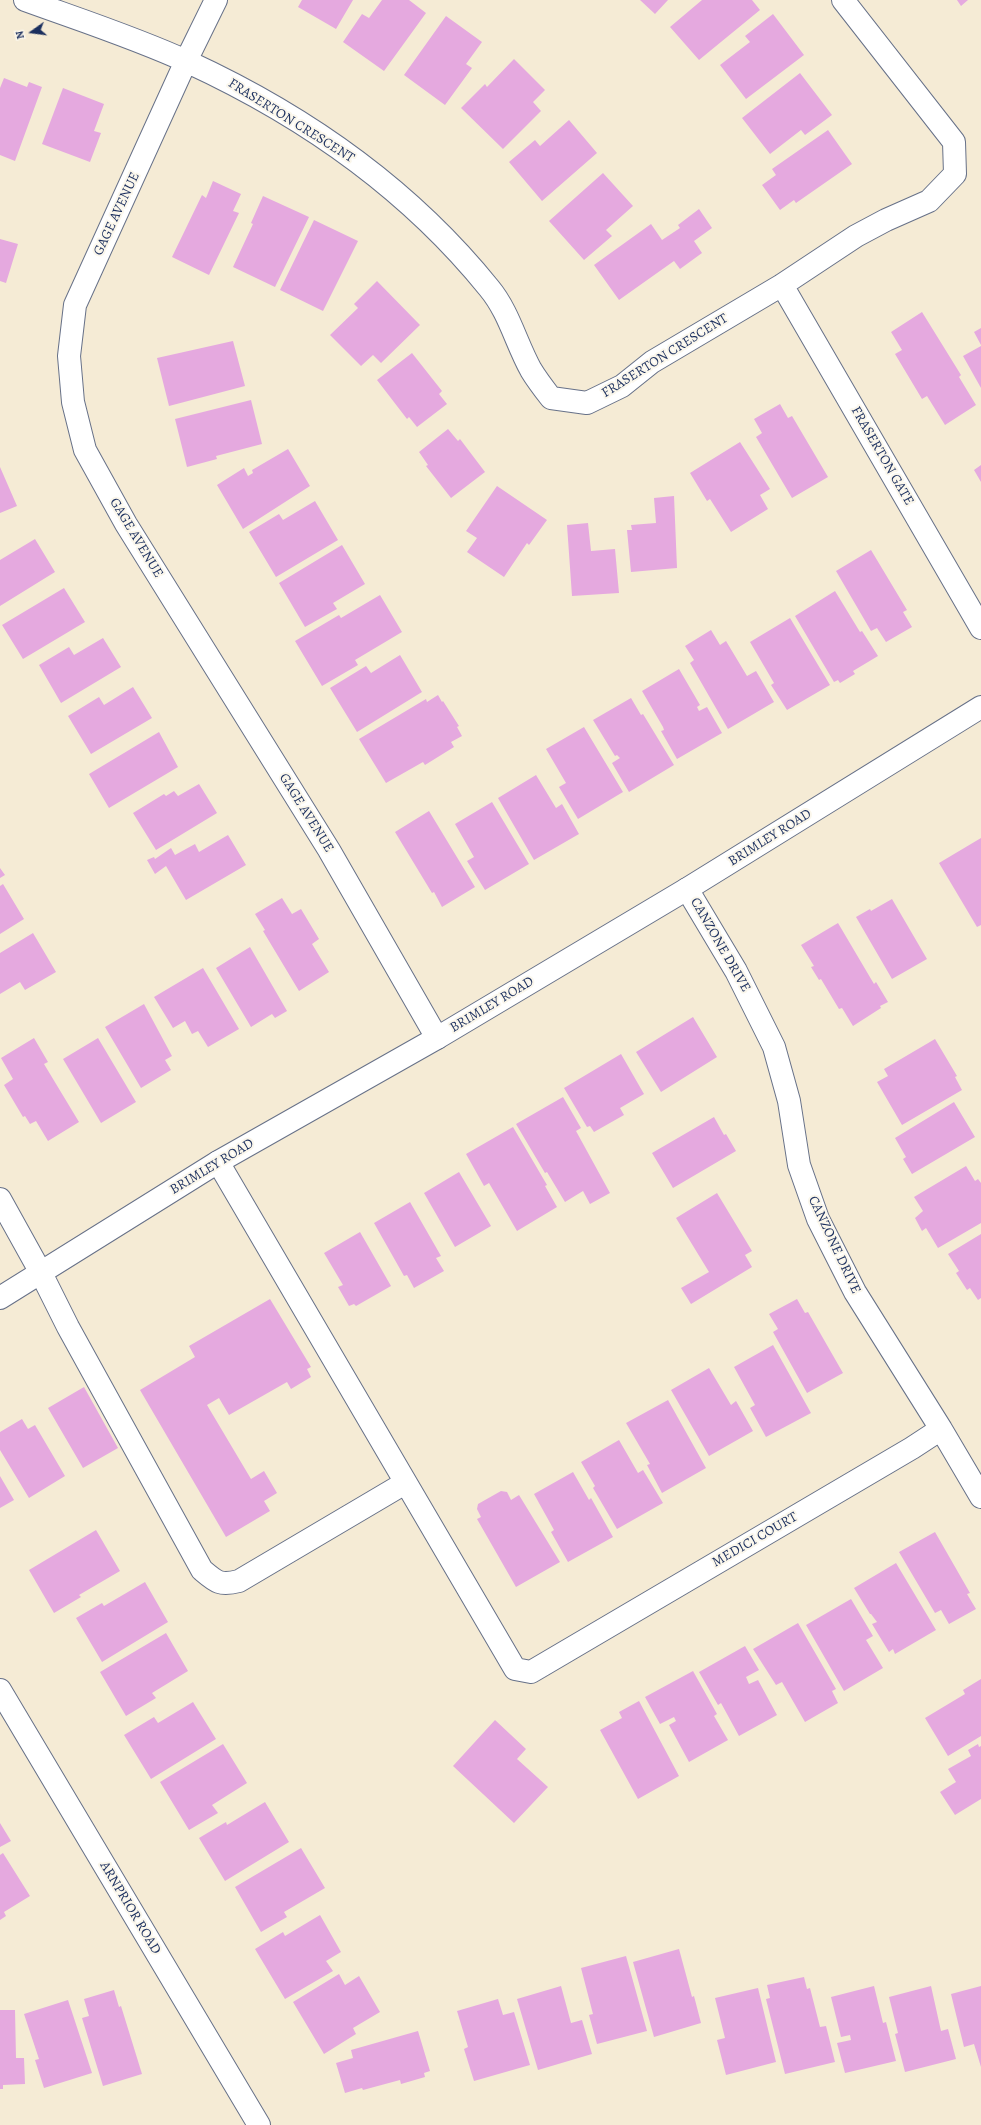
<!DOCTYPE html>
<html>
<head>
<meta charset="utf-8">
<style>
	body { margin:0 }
	#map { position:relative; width:981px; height:2125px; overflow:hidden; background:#f5ebd5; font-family:Alegreya,serif }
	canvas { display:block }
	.north { position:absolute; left:12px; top:12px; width:40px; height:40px; -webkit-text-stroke:3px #fbf7ec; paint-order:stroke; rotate:256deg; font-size:11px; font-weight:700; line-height:16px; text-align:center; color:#1b2f5e }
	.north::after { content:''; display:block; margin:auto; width:14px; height:18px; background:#1b2f5e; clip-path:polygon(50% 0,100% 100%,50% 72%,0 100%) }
</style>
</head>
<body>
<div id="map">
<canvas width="981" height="2125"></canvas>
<div class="north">N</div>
</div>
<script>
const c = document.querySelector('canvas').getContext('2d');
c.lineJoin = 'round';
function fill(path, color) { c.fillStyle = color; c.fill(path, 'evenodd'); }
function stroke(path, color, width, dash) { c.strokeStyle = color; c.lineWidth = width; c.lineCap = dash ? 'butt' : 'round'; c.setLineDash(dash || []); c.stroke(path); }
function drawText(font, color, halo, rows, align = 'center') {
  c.font = font + ' Alegreya,serif'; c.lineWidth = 4; c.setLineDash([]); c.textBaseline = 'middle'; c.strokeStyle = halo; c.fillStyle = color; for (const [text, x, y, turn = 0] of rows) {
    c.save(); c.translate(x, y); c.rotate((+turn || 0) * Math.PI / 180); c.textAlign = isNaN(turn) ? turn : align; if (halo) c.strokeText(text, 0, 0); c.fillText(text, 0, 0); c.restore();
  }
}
fill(new Path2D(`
	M302 0H353L336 29 298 7Z
	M382 0H409L426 13 384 71 343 42 362 14 369 18Z
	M640 0H668L655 14Z
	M702 0H752L760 10 699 60 670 27Z
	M957 0H968L961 6Z
	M773 14 804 55 746 99 720 65 750 42 745 36Z
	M446 16 482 42 466 64 472 68 445 105 404 75Z
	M514 59 545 90 533 102 541 111 503 149 461 108 485 84 487 87Z
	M800 73 832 115 805 135 801 130 770 154 742 118Z
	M4 78 27 87 29 82 42 87 15 161 0 155V88Z
	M63 88 104 104 94 131 101 133 90 162 42 144Z
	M569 120 597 153 542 201 509 162 535 140 540 146Z
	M828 130 852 164 796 203 794 200 780 210 762 185 776 175 772 169Z
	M603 173 633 206 606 230 612 236 584 260 549 221Z
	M213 181 241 194 233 211 239 213 209 275 172 257 202 195 206 198Z
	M263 196 309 217 275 287 233 267 253 224 251 223Z
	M699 209 712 228 694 241 702 253 680 269 674 261 619 300 594 265 651 224 662 240 680 228 678 225Z
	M314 220 358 241 323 311 280 290Z
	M0 239 18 244 6 283 0 281Z
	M377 281 420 325 381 363 373 355 361 366 330 335 358 308 354 304Z
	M922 312 961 375 959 377 976 405 945 425 927 396 922 399 895 354 902 350 891 332Z
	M981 328V345L974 332Z
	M233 341 245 386 169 406 157 358Z
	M981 346V388L963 356Z
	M412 353 442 391 439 394 447 404 417 427 409 417 407 419 377 380Z
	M251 400 262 444 216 456 217 459 187 467 175 419Z
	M780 404 788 418 792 416 828 477 792 498 756 437 762 433 754 419Z
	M448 429 458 441 460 439 485 472 451 498 426 466 428 465 419 452Z
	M740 442 770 489 760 495 768 509 731 532 710 499 707 501 690 473Z
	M288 449 310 486 243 529 217 485 244 468 248 476 253 473 252 470Z
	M981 465V482L974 470Z
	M0 467 17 506 0 513Z
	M497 486 547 520 529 545 527 543 504 577 467 552 477 538 466 531Z
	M674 496 677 568 631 572 627 530H632L631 525 656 523 654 498Z
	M315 501 338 540 276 577 249 532 279 514 283 520Z
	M588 523 591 551 615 549 619 593 572 596 567 525Z
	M35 539 55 572 0 606V560Z
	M342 545 365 584 333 603 337 609 305 627 279 583Z
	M871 550 907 610 903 612 912 627 886 642 877 628 871 631 836 571Z
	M64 588 85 622 23 659 2 625Z
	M835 591 860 632 862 631 878 656 853 671 855 674 840 683 838 680 834 682 795 616Z
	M380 595 402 632 355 660 358 665 322 686 295 641 339 615 341 618Z
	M790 618 830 685 787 710 771 685 774 683 750 642Z
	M711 630 720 645 726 641 747 676 756 671 774 702 728 729 690 663 694 660 685 646Z
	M103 638 121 667 61 703 39 665 69 647 74 655Z
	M400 655 422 692 357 732 330 688 366 666 371 673Z
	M679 669 700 705 697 707 699 711 707 707 722 733 677 759 661 731 664 730 663 727 642 691Z
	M133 687 152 718 91 754 68 716 99 697 104 705Z
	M438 695 442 702 443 701 459 726 457 727 462 736 451 742 454 747 425 765 423 762 386 783 359 739 426 699 427 702Z
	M631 698 641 715 643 714 674 765 629 792 612 763 620 758 617 755 615 756 593 720Z
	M584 727 623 792 578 819 559 787 566 783 546 749Z
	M159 732 178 767 109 808 89 774Z
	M536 775 556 808 562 804 579 834 534 860 498 798Z
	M199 784 217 813 156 850 133 813 164 794 166 796 174 791 178 796Z
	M492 802 529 864 485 890 467 861 474 857 455 824Z
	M429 811 475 887 442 907 434 892 432 893 395 832Z
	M228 835 246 865 186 900 166 866 155 874 147 860 154 857 155 859 171 848 175 855 195 844 199 852Z
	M981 838V925L977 927 939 863Z
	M0 868 5 875 0 878Z
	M3 884 24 919 0 934V886Z
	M282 898 292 914 301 909 319 939 312 944 329 972 299 991 263 931 265 930 255 914Z
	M892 899 927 959 892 979 856 917 870 909 871 911Z
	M838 923 874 984 876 982 888 1002 880 1006 881 1008 853 1026 842 1008 839 1009 821 979 819 980 811 967 814 966 801 945Z
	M33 933 56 972 25 990 20 982 0 994V953Z
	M250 947 287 1011 275 1018 272 1014 251 1027 216 968Z
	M203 968 239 1029 208 1047 198 1031 192 1034 185 1021 173 1028 154 997Z
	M144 1004 172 1056 165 1060 171 1070 141 1088 105 1027Z
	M693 1017 717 1057 661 1092 636 1052Z
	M34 1038 48 1062 44 1064 79 1122 48 1141 36 1121 30 1124 25 1116 23 1117 4 1085 13 1079 1 1058Z
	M98 1038 136 1102 101 1123 63 1059Z
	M935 1039 957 1076 955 1077 962 1090 902 1125 877 1082 888 1076 884 1069Z
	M621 1054 644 1094 620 1108 624 1115 594 1132 590 1126 587 1127 564 1088Z
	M563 1097 581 1128 576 1131 610 1193 590 1204 583 1191 565 1202 547 1172 545 1173 516 1124Z
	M954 1102 975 1137 912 1174 903 1159 906 1157 895 1138Z
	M714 1117 724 1135 726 1134 736 1151 673 1188 652 1153Z
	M513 1127 547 1185 545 1186 557 1207 517 1231 489 1183 484 1186 466 1154Z
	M966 1166 975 1181 978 1179 981 1183V1223L938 1248 926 1228 922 1231 915 1218 923 1211 914 1197Z
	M459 1172 491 1226 455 1247 424 1193Z
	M717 1193 752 1251 745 1255 752 1267 691 1304 681 1288 709 1272 676 1218Z
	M410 1202 441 1256 436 1258 444 1271 414 1288 407 1275 404 1276 374 1223Z
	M360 1232 391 1286 356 1306 354 1304 349 1306 338 1287 343 1285 324 1253Z
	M981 1234V1298L978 1300 970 1288 967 1290 956 1273 959 1271 948 1254Z
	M270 1299 311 1367 307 1369 311 1377 291 1389 287 1382 229 1415 219 1398 207 1405 251 1479 264 1471 277 1493 264 1501 270 1511 226 1537 140 1390 195 1357 189 1346Z
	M797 1299 805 1313 808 1312 843 1373 807 1393 773 1332 778 1329 769 1314Z
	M773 1345 811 1413 766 1437 750 1408 755 1405 734 1367Z
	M709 1368 731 1405 736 1401 753 1431 709 1456 671 1390Z
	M84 1387 118 1448 83 1468 48 1408Z
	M668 1400 706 1468 662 1493 647 1465 650 1464 626 1423Z
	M22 1419 28 1429 35 1425 65 1476 29 1498 0 1450V1432Z
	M619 1440 638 1473 643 1470 663 1503 617 1529 593 1488 595 1486 581 1462Z
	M573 1472 589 1500 591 1498 613 1537 568 1562 551 1532 554 1530 534 1494Z
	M0 1476 14 1500 0 1508Z
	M501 1491 507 1492 511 1500 519 1495 560 1562 516 1587 477 1519 481 1517 477 1509 478 1504Z
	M96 1530 120 1571 79 1595 81 1597 54 1613 29 1570Z
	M935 1532 970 1593 967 1594 976 1609 949 1624 941 1610 935 1613 899 1552Z
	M896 1563 936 1630 895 1654 893 1649 889 1652 872 1624 877 1622 871 1614H870L854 1588Z
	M145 1582 168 1622 102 1662 76 1618 102 1603 104 1606Z
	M851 1599 873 1636 866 1640 883 1668 844 1691 806 1625Z
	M798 1623 836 1689 832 1691 838 1703 805 1722 782 1682 776 1685 753 1649Z
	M166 1633 188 1671 152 1693 156 1698 126 1716 100 1672Z
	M745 1646 759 1670 746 1677 749 1684 758 1680 777 1715 739 1736 721 1703 718 1705 699 1672Z
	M693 1671 717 1714 714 1716 728 1740 689 1762 669 1725 676 1721 674 1717 660 1724 645 1697Z
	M981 1679V1736L948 1756 925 1718 965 1694 963 1690Z
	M639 1701 679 1776 638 1799 600 1730 622 1718 619 1712Z
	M193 1702 216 1739 151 1779 124 1735 154 1717 158 1723Z
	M495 1720 526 1749 517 1759 548 1787 514 1823 453 1766Z
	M223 1744 247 1783 212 1805 218 1813 189 1830 160 1782Z
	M978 1744 979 1747 981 1746V1799L955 1815 940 1792 956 1782 948 1769 971 1756 968 1750Z
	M265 1802 289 1842 225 1881 199 1838 226 1822 227 1825Z
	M0 1823 11 1841 0 1847Z
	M301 1848 325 1888 284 1912 287 1917 261 1932 235 1887Z
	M3 1853 30 1896 4 1912 6 1916 0 1920V1855Z
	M320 1915 341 1952 326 1961 333 1971 285 1999 255 1949 283 1932 285 1936Z
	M679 1949 692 1997 694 1996 701 2023 654 2037 633 1962Z
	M626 1956 647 2031 597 2044 589 2015 593 2014 581 1968Z
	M339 1974 345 1985 359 1976 380 2012 353 2028 356 2034 324 2054 293 2002Z
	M804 1977 807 1989 810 1988 820 2027 826 2026 835 2062 785 2074 766 1999 770 1998 767 1985Z
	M561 1986 571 2023 582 2020 592 2054 538 2070 517 1999Z
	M874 1986 883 2023 886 2022 896 2061 845 2073 837 2043 851 2040 850 2035 841 2037 831 1997Z
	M931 1986 941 2031 948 2029 956 2059 905 2072 895 2034 898 2033 889 1997Z
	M981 1986V2067L974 2044 964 2047 951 1994Z
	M758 1988 776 2062 726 2075 717 2040 725 2038 715 1998Z
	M114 1990 119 2007 121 2006 142 2074 103 2086 82 2018 89 2016 84 1999Z
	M498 1999 503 2015 514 2012 530 2065 474 2081 464 2049 468 2047 457 2011Z
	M68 2000 92 2073 44 2088 35 2060 39 2059 24 2014Z
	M0 2010H15L16 2058H24L25 2084 3 2085V2089H0Z
	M418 2031 430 2071 424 2073 425 2077 401 2084 400 2080 363 2090 362 2088 345 2093 336 2063 353 2058 351 2050Z`), '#e5a9df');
const minor = new Path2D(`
	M25 0C80 20 136 38 188 62 303 115 409 189 489 288 509 312 516 343 531 370 537 380 544 389 551 398L587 403 622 386 652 362 782 285 856 236 886 220 929 201 955 174 954 142 843 0
	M216 0 186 61 75 305 69 356 73 402 85 450 126 524 329 850 437 1038
	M782 285 981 628
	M687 889 736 971 774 1047 789 1101 799 1165 818 1219 855 1292 941 1429 981 1497
	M218 1162 515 1669 531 1672 912 1448 941 1429
	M0 1199 41 1273 68 1327 202 1570C216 1582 220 1586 239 1581L405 1483
	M0 1690 259 2125`);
const major = new Path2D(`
	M0 1298 218 1162 437 1038 687 889 981 707`);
stroke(minor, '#677188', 24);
stroke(major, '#677188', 24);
stroke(minor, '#fff', 22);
stroke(major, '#fff', 22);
drawText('14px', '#1b2f5e', '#fbf7ec', [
	["FRASERTON CRESCENT",291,121,32],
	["GAGE AVENUE",117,214,-65],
	["FRASERTON CRESCENT",665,356,-32],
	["FRASERTON GATE",882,456,60],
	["GAGE AVENUE",136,538,59],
	["GAGE AVENUE",306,813,58],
	["BRIMLEY ROAD",770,838,-32],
	["CANZONE DRIVE",720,945,60],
	["BRIMLEY ROAD",492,1005,-31],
	["BRIMLEY ROAD",212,1167,-31],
	["CANZONE DRIVE",834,1245,65],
	["MEDICI COURT",755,1540,-30],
	["ARNPRIOR ROAD",130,1908,59]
]);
</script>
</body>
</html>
